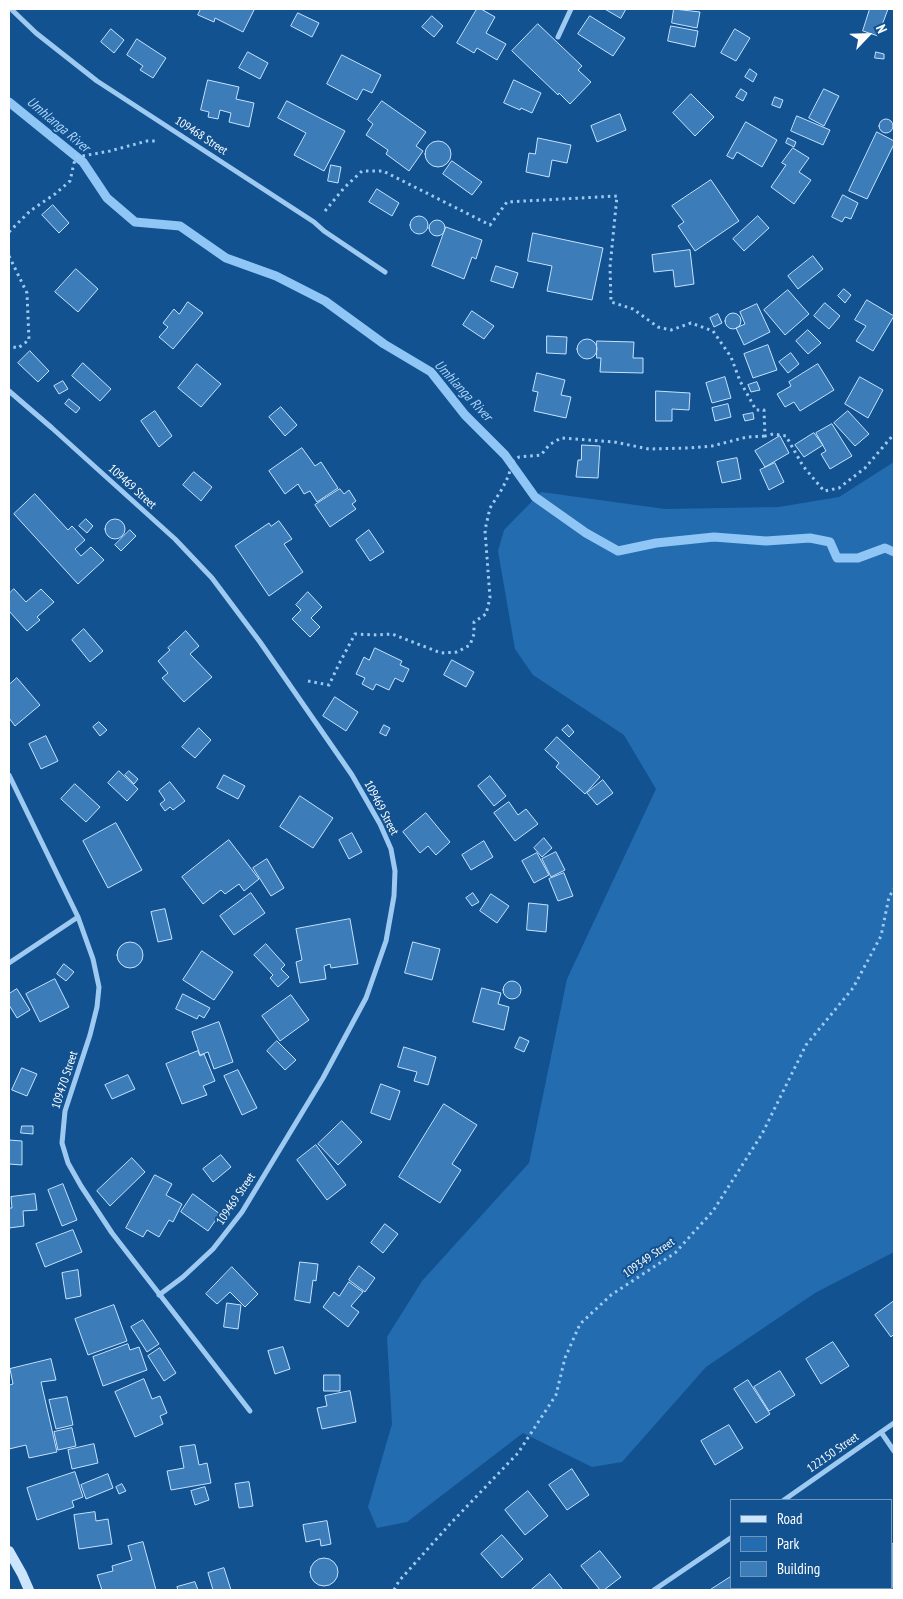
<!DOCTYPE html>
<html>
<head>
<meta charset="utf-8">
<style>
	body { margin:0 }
	#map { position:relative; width:903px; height:1599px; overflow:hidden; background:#125291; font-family:"PT Sans Narrow",sans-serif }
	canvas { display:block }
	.frame { position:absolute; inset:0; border:10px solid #fff; pointer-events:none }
	.legend { position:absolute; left:730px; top:1499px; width:162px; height:90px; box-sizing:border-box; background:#125291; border:1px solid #7197bd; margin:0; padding:6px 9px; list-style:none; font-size:15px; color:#fff }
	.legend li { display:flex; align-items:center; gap:10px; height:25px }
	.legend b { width:25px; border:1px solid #7197bd }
	.north { position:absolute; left:843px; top:10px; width:50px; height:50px; -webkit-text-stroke:4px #125291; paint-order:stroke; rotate:66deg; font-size:14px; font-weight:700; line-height:20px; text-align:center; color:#fff }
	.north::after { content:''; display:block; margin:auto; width:18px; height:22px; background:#fff; clip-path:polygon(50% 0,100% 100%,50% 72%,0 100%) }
</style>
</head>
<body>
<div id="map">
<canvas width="903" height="1599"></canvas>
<div class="frame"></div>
<ul class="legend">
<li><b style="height:6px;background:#cde5fc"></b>Road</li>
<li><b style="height:14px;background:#246cb0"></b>Park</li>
<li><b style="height:14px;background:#3b7cb9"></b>Building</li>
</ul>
<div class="north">N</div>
</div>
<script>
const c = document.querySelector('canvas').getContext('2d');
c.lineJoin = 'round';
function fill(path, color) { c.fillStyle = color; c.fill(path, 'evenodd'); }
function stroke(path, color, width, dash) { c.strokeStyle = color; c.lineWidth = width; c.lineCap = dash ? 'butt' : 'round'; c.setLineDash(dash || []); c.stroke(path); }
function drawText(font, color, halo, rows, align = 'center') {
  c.font = font + ' "PT Sans Narrow",sans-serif'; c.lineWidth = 4; c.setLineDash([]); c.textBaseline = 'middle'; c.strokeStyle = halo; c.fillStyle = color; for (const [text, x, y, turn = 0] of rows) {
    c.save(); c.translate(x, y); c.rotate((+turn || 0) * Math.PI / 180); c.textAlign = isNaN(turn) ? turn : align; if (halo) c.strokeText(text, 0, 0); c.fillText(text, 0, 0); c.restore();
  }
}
fill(new Path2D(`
	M894 462V1252L815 1293 706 1367 622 1462 592 1467 523 1433 407 1522 377 1528 368 1507 392 1424 387 1337 422 1281 529 1163 567 979 656 789 624 735 533 675 515 649 498 551 504 530 541 492 665 509 779 507 839 497Z`), '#246cb0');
stroke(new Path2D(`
	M9 102 83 162 107 198 135 222 180 226 226 258 276 276 325 301 384 344 431 372 465 415 505 455 535 497 586 533 618 551 656 543 714 537 766 541 810 538 830 542 837 558H858L885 548 894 552`), '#90c6f5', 9);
const building = new Path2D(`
	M201 9H251L254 10 243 32 215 18 214 22 198 15Z
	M477 9H481L495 17 486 33 506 44 497 60 477 48 474 53 457 43Z
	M605 9H626L621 18Z
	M674 9 700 12 697 28 672 23Z
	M870 9H888L878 36 863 31Z
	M298 13 319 23 312 37 291 26Z
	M432 16 443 26 434 37 422 27Z
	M590 16 625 38 613 56 578 34Z
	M538 24 582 66 578 70 591 82 570 104 559 93 558 95 512 51Z
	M671 26 698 31 695 47 668 41Z
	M111 29 124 40 114 53 101 42Z
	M735 29 750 38 736 61 721 53Z
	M137 39 166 58 153 78 140 70 143 66 127 55Z
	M248 52 268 63 260 79 239 68Z
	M876 52 884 54V59L875 58Z
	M342 55 381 75 372 93 363 89 357 100 327 84Z
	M750 69 757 74 753 82 745 77Z
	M208 80 239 87 236 99 254 103 249 127 229 122 231 113 220 110 218 119 208 117 209 112 201 110Z
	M514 80 541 93 532 113 521 108 520 110 504 103Z
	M741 89 747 93 743 101 736 97Z
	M824 89 839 96 824 126 809 118Z
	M691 94 714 117 695 136 673 113Z
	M775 97 783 100 780 108 772 105Z
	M287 101 345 131 324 171 294 155 306 133 278 118Z
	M382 101 426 132 416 146 423 151 409 171 386 154 388 150 366 135 373 124 368 120Z
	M620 114 626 130 597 142 591 126Z
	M797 116 830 130 823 145 791 131Z
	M879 126a7 7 0 1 1 14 0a7 7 0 1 1-14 0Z
	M746 122 777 140 762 167 737 152 733 159 727 156Z
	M877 132 894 141V144L867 199 849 191Z
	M538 138 571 145 567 163 552 160 549 177 526 172 529 153 535 154Z
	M788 138 796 142 794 147 786 143Z
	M425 154a13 13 0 1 1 26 0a13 13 0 1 1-26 0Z
	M793 148 809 158 799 172 811 180 794 204 771 187 786 165 782 163Z
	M452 161 482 182 472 195 443 174Z
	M331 165 341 167 338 183 328 181Z
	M711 180 739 221 695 251 678 226 684 222 672 206Z
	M377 189 399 203 392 216 369 202Z
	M843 195 858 203 851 219 845 217 842 222 832 217Z
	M53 205 69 223 59 233 42 215Z
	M410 225a9 9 0 1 1 18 0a9 9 0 1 1-18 0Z
	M758 216 769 228 744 251 733 239Z
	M429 228a8 8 0 1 1 16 0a8 8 0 1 1-16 0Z
	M446 227 482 240 476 259 472 257 464 279 432 266Z
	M533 233 603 248 592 300 547 291 552 266 528 261Z
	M690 250 694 284 675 287 673 270 654 272 652 255Z
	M813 256 823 269 798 289 788 276Z
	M496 266 518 273 513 288 491 281Z
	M76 269 98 289 78 312 55 292Z
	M844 289 851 295 845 303 838 296Z
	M788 290 809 314 785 335 764 310Z
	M867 300 894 316 873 351 856 341 866 326 855 320Z
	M188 302 203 313 173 349 159 337 168 327 163 323 174 309 179 314Z
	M825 303 840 316 829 329 814 316Z
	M757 304 770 332 744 345 736 328 745 324 740 312Z
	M472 311 494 326 484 339 463 325Z
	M725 321a8 8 0 1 1 16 0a8 8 0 1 1-16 0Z
	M718 314 722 323 714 327 710 318Z
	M808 330 821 343 808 354 796 341Z
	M547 336 567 337 566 354 547 353Z
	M577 349a10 10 0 1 1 20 0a10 10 0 1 1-20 0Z
	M597 341 634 342 633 358H643V373L600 372 601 358H597Z
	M768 345 777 370 753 378 744 354Z
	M30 351 49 371 38 382 18 363Z
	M791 353 799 364 788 373 779 362Z
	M83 363 111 389 100 401 72 376Z
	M197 364 221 384 201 407 178 388Z
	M818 364 834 390 800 411 794 402 785 407 777 394 791 386 789 382Z
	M537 373 565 380 561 395 571 397 566 418 534 411 538 392 533 391Z
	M725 377 731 398 712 403 706 383Z
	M860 377 883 390 868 418 845 404Z
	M63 381 68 389 59 394 54 386Z
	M757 382 760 390 751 392 748 385Z
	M656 391 690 393 689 410 672 409V421H656Z
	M69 399 80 408 76 413 65 404Z
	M728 404 731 417 715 421 712 408Z
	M281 407 297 425 285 436 269 417Z
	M155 411 172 436 159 447 141 421Z
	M848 411 869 434 855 446 834 423Z
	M753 413 754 419 745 421 743 415Z
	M832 424 852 456 830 469 821 454 826 451 816 433Z
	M814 433 823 445 804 457 795 445Z
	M780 436 789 453 765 467 755 451Z
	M582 445 600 446 598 478 576 477 578 460H581Z
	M302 448 315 466 321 462 338 488 317 502 310 491 304 494 298 484 285 494 269 471Z
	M737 458 741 479 722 483 717 462Z
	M775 463 784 482 769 490 760 470Z
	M194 472 212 487 201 501 183 485Z
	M340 489 344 494 349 490 356 501 352 504 356 509 330 527 315 505Z
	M35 494 68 530 72 526 85 540 75 549 81 556 91 547 104 560 78 584 14 514Z
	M105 529a10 10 0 1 1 20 0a10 10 0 1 1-20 0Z
	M86 519 93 526 87 533 79 526Z
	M279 521 292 539 284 544 303 572 269 596 235 546 269 523 271 526Z
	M130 530 136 536 121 551 115 545Z
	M369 530 384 552 370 561 356 540Z
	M14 589 26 602 41 589 54 602 37 617 40 620 27 631 9 611V594Z
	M308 592 322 607 311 618 320 627 310 637 292 619 301 610 296 605Z
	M84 629 103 651 90 662 72 640Z
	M186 631 199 646 190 654 212 677 184 702 162 678 168 673 158 661 170 650 168 648Z
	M375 648 402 661 400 665 409 669 403 682 395 678 389 690 376 684 373 690 362 684 365 678 356 674 364 657 369 660Z
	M452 660 474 672 466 687 444 675Z
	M17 678 40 705 15 726 9 718V685Z
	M335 697 358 712 346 731 323 716Z
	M99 722 107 730 100 736 93 727Z
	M384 725 390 728 386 736 380 733Z
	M568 725 574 732 569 737 562 730Z
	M199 728 211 740 195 758 182 747Z
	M46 736 58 761 41 769 29 744Z
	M557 737 600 777 585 794 556 767 559 763 545 750Z
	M119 771 138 789 127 801 108 783Z
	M129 771 138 779 134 784 125 775Z
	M224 775 245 786 238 799 217 788Z
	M490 776 506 796 494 806 478 786Z
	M603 780 613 793 597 805 587 793Z
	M170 782 185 801 173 810 170 807 165 811 160 804 165 800 159 791Z
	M75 784 100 807 86 822 61 799Z
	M300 796 333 818 313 848 280 827Z
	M509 802 518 815 526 809 538 824 515 841 494 813Z
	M426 813 450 842 436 855 428 846 420 853 403 832Z
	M116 823 142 870 108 888 83 841Z
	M352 833 362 852 349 859 339 840Z
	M544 838 552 848 542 857 534 848Z
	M229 840 259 879 244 891 239 884 225 894 221 890 203 904 182 877Z
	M484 841 493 857 471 870 462 855Z
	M556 852 565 870 551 877 542 859Z
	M537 853 549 875 534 883 522 861Z
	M267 859 284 888 271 896 253 868Z
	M564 873 573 896 558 901 549 879Z
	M251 893 265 913 234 935 220 916Z
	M473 893 479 902 472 906 466 898Z
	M491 894 509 906 497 923 480 911Z
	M529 903 548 905 546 932 527 930Z
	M165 909 172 939 158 942 151 912Z
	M350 919 358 964 331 968 330 964 324 966 326 979 300 983 296 962 302 960 296 929Z
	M413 942 440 949 432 980 405 973Z
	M117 955a13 13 0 1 1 26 0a13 13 0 1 1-26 0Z
	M266 944 285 965 281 969 289 977 278 987 270 978 273 975 254 955Z
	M202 951 233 972 214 1000 183 980Z
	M64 964 74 972 66 981 57 974Z
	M55 979 69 1007 40 1022 26 994Z
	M503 990a9 9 0 1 1 18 0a9 9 0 1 1-18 0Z
	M482 988 501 993 498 1004 509 1007 504 1030 473 1022Z
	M17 989 30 1010 17 1018 9 1005V994Z
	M183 994 210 1008 204 1018 199 1015 197 1019 176 1009Z
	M291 995 309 1020 280 1041 262 1016Z
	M219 1022 233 1062 214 1069 208 1052 200 1055 192 1032Z
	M520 1037 529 1041 524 1052 515 1048Z
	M277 1041 296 1060 285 1070 267 1051Z
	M404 1047 436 1057 428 1085 414 1081 417 1072 398 1067Z
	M198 1051 200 1056 204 1054 215 1081 203 1086 207 1095 182 1104 166 1064Z
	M22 1068 37 1074 27 1096 12 1090Z
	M238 1070 257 1108 242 1115 224 1076Z
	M128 1075 135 1089 112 1099 105 1085Z
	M381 1084 400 1091 390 1120 371 1113Z
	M444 1104 477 1125 452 1164 461 1170 440 1203 399 1177Z
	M342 1121 362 1142 338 1165 318 1144Z
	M22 1126H33V1134L21 1133Z
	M9 1140 22 1141V1165L9 1164Z
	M316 1145 346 1185 327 1200 297 1160Z
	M221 1155 231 1167 213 1182 203 1169Z
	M132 1158 145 1172 110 1206 97 1191Z
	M155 1175 172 1184 166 1195 182 1204 173 1222 169 1220 159 1237 147 1230 143 1237 126 1228Z
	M63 1184 77 1220 62 1226 48 1190Z
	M35 1194 37 1210 23 1211 24 1226 9 1228V1208H12L11 1197Z
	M193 1194 220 1214 208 1231 181 1212Z
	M385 1224 398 1234 383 1253 371 1243Z
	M73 1230 82 1252 45 1267 36 1244Z
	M300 1262 318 1264 316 1281 313 1280 310 1303 295 1300Z
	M359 1266 375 1278 365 1292 349 1280Z
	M232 1267 258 1294 245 1307 230 1292 217 1304 206 1294Z
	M78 1270 81 1296 66 1299 62 1273Z
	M349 1282 363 1292 351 1306 359 1312 348 1327 323 1307 334 1292 339 1296Z
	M894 1301V1334L891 1337 875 1315Z
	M227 1303 241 1305 238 1329 224 1327Z
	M114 1305 127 1341 88 1355 75 1319Z
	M143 1320 159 1344 147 1352 131 1327Z
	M833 1342 849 1366 821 1384 806 1359Z
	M128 1344 130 1350 139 1347 147 1370 103 1386 93 1357Z
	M283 1347 290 1369 275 1374 268 1351Z
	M160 1348 176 1373 164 1381 148 1356Z
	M51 1359 56 1380 41 1382 57 1452 29 1458 26 1445 9 1449V1385L13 1384 10 1369Z
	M780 1371 795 1395 769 1411 754 1387Z
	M324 1375H340V1391H324Z
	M144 1379 152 1399 160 1396 167 1413 160 1416 163 1424 135 1437 115 1392Z
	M748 1380 770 1414 756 1423 734 1389Z
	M350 1391 356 1422 322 1429 317 1408 327 1406 325 1396Z
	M67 1397 73 1425 56 1429 49 1400Z
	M729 1425 743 1448 715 1465 701 1441Z
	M72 1428 76 1446 58 1450 54 1432Z
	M94 1444 98 1463 72 1469 68 1450Z
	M195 1445 199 1465 207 1463 211 1483 171 1490 167 1471 184 1468 180 1447Z
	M572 1469 589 1495 567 1510 549 1485Z
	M75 1472 83 1497 72 1501 74 1507 37 1520 27 1488Z
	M108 1474 113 1488 86 1499 81 1485Z
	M249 1482 253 1506 239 1508 235 1484Z
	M122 1484 126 1491 119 1494 116 1487Z
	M205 1487 209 1500 195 1505 191 1491Z
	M528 1491 548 1516 525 1535 505 1510Z
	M95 1512 96 1521 108 1519 112 1544 79 1549 74 1515Z
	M327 1521 331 1544 321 1546 320 1539 306 1542 303 1525Z
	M502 1535 523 1559 502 1578 481 1554Z
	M143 1542 156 1590H102L97 1575 113 1571 112 1566 132 1560 128 1546Z
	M894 1542V1590H885L883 1588H892V1545Z
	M600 1551 621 1577 604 1590H600L581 1566Z
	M310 1572a14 14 0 1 1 28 0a14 14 0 1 1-28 0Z
	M224 1568 231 1590H213L208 1573Z
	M550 1574 563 1590H531Z
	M732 1576V1588H756L758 1590H710Z
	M195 1582 198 1590H178L177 1587Z
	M822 1588H852L849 1590H824Z`);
fill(building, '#3b7cb9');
stroke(building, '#c5e2fd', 1);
stroke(new Path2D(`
	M325 211 344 188 362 171H383L490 225 507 202 617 196 610 267 611 302 633 309 658 327 671 330 691 323 713 331 731 357 740 381 756 410H764L765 436 773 434 786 436 803 466 824 491 839 488 865 468 894 434
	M9 232 30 211 55 194 70 181 74 163 77 157 110 151 147 141H157
	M9 256 27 293 29 340 18 348 9 346
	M308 681 329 685 339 664 355 634 377 635 392 634 441 653 457 652 470 645 474 634V622L486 614 490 598 485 530 490 508 502 489 509 475 511 463 519 457 541 455 549 445 561 438 614 442 649 449 689 448 712 446 747 437 765 436
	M394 1590 399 1581 450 1524 518 1453 556 1395 565 1358 580 1324 611 1295 675 1253 713 1211 762 1134 806 1045 853 988 881 936 889 897 894 889`), '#9ecaf2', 3, [2.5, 4]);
stroke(new Path2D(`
	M11 9 36 33 97 81 314 222 324 231 385 272
	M558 37 571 9
	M9 391 52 428 175 539 212 578 260 642 352 775 380 824 391 849 395 871 394 896 386 941 366 998 323 1078 242 1212 213 1249 183 1277 159 1295
	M9 775 78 917 93 959 99 987 97 1007 90 1035 65 1111 62 1143 68 1163 81 1186 112 1233 250 1411
	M9 963 78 917
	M881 1432 894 1451
	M784 1500 894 1423
	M781 1588 783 1590
	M654 1590 732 1537`), '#9ecaf2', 5);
stroke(new Path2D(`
	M9 1551 22 1574 29 1590`), '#cde5fc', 10);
drawText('12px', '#fff', '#125291', [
	["109468 Street",201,136,33],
	["109469 Street",132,487,42],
	["109469 Street",381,808,62],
	["109470 Street",65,1080,-72],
	["109469 Street",236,1199,-56],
	["109349 Street",649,1258,-35],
	["122150 Street",833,1453,-35]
]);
drawText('italic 14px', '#aad4f9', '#125291', [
	["Umhlanga River",58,125,40],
	["Umhlanga River",463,391,47]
]);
</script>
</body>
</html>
